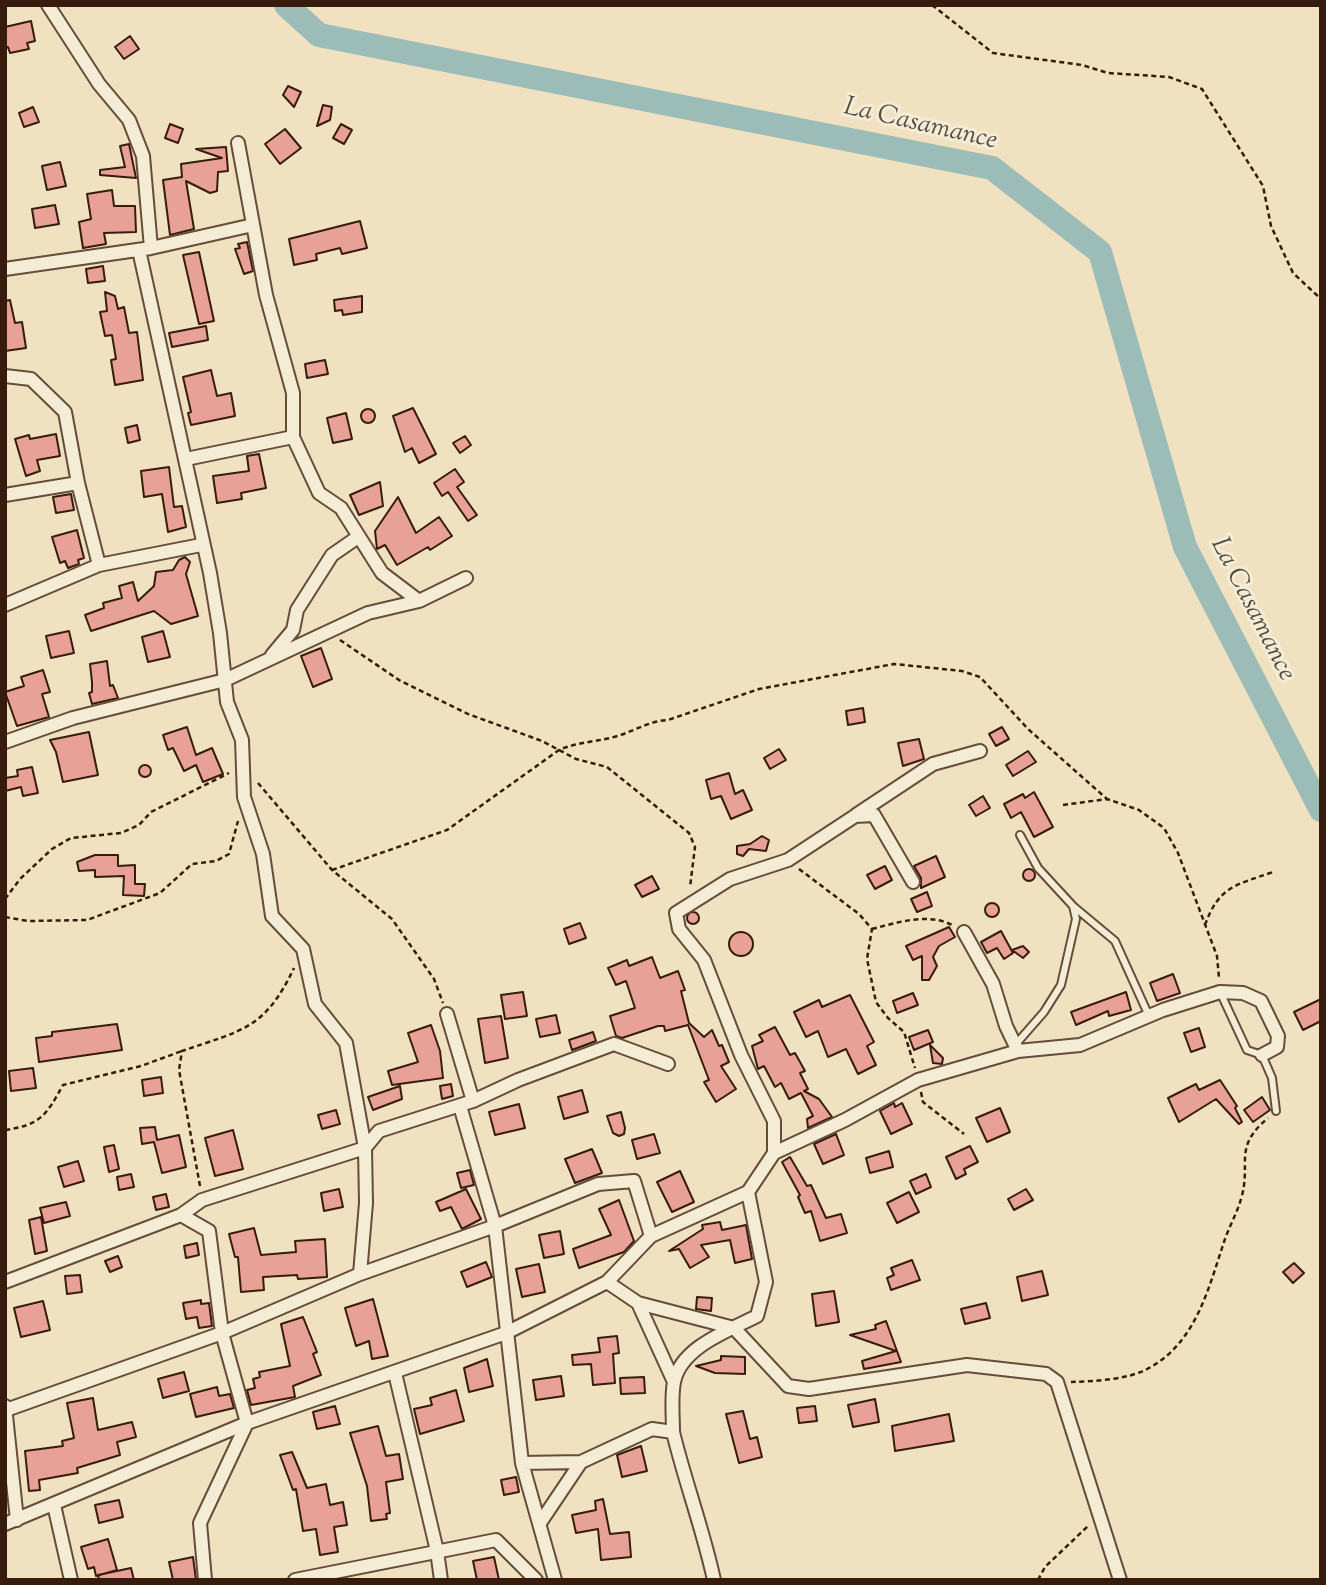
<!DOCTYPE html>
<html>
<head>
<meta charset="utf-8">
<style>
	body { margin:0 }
	#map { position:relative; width:1326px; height:1585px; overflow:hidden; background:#f0e1c0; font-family:"Sorts Mill Goudy",serif }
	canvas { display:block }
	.frame { position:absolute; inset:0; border:7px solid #371c0e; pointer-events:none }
</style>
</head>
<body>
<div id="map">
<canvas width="1326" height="1585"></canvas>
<div class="frame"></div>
</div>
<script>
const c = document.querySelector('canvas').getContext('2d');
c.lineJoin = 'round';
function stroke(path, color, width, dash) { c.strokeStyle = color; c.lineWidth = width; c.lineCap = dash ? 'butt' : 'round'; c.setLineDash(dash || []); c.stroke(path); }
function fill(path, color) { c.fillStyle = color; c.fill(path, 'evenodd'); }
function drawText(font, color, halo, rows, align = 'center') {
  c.font = font + ' "Sorts Mill Goudy",serif'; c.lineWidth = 6; c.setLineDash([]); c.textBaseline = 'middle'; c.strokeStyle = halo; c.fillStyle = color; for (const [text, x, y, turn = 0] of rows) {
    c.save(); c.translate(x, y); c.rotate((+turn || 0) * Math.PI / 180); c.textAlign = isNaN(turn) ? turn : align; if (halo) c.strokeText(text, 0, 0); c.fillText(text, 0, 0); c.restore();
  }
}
stroke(new Path2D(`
	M286 5 319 35 992 168 1100 252 1185 547 1321 810`), '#9bbcb7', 24);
const building = new Path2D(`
	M31 21 35 41 27 43 29 49 10 53 8 47 5 48V27Z
	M130 36 139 49 124 59 115 47Z
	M288 86 301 92 294 107 283 95Z
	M323 105 332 107 330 120 317 126Z
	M33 107 39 122 24 127 19 113Z
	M170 124 183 129 178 143 165 138Z
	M341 124 352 130 344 144 333 138Z
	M285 129 301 148 280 164 265 144Z
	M129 144 136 178 100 175V170L125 167 120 146Z
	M226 147 228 171 218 172 217 191 210 193 186 181 194 229 170 235 163 180 182 177 181 164 222 158 196 149Z
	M60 162 66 186 47 190 42 166Z
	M112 190 114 206H135L136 232 104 233 106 244 83 248 79 222 91 219 87 194Z
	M55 205 59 224 35 228 32 209Z
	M360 221 367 248 342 254 340 248 316 254 317 260 294 265 289 239Z
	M247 242 253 271 244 274 235 249 240 248 238 244Z
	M199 252 214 321 199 324 183 255Z
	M103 266 105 281 88 283 86 269Z
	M105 292 115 296 118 309 124 307 129 333 137 332 143 380 115 385 111 360 116 359 112 335 105 336 100 312 107 311Z
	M362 296V312L343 315 342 310 335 311 334 300Z
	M10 300 15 323 22 322 26 348 5 351V301Z
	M206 326 208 340 172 347 169 333Z
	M325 360 328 374 307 378 305 364Z
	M211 370 217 396 231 393 235 416 191 425 188 413 191 412 183 377Z
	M413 408 436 454 419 463 412 448 405 452 393 416Z
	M361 416a7 7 0 1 1 14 0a7 7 0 1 1-14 0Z
	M346 413 352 439 333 443 327 418Z
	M137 425 140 440 128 443 125 428Z
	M56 434 60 456 37 460 40 471 26 476 15 439 29 435 30 439Z
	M465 436 471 445 460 453 453 443Z
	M259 454 266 488 241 493 242 499 217 503 213 476 249 471 247 456Z
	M169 467 174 507 182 506 186 527 168 532 162 494 144 497 141 471Z
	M455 469 464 482 457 487 477 515 468 521 448 492 442 496 434 483Z
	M380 482 383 506 359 515 350 495Z
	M71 494 74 510 56 513 53 497Z
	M398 497 416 533 439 517 452 536 430 550 428 547 397 565 385 545 377 549 375 531Z
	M77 530 84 558 78 560 79 564 68 568 65 561 60 563 52 537Z
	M185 557 190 562 186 574 198 616 171 624 154 611 91 631 85 615 104 608 103 603 122 598 119 586 133 582 138 601 154 586 156 572 173 570 179 560Z
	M69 631 74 653 51 658 46 636Z
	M163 631 170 657 148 662 142 637Z
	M321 648 332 679 313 687 301 656Z
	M107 661 110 686 113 685 118 698 92 704 89 693 92 692V682L90 664Z
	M43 670 50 692 42 694 49 717 17 726 5 692 24 686 21 677Z
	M863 708 865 722 848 725 846 711Z
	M187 727 196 755 212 748 223 774 203 782 196 765 184 771 173 748 168 750 163 735Z
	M1002 727 1009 739 996 746 989 734Z
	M89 732 98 775 63 782 56 752 50 740Z
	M919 739 924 759 903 766 898 743Z
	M779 749 786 760 770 769 764 758Z
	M1028 751 1036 762 1013 776 1006 765Z
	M139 771a6 6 0 1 1 12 0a6 6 0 1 1-12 0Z
	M32 767 38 793 23 796 21 787 5 791V778L18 776 17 770Z
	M729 773 735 794 743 790 752 810 731 819 721 796 711 799 706 780Z
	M1034 792 1053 827 1034 837 1021 812 1011 818 1004 804 1023 794 1025 798Z
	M983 796 990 808 976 816 969 805Z
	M762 836 769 840 766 851 749 849 743 856 737 854V846L750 844Z
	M95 855H118V866L135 865V884H145L144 896 123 895 124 876 95 877V870L79 871 77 862Z
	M936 856 945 877 921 888V878L914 866Z
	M885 866 892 880 875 889 867 875Z
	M1023 875a6 6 0 1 1 12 0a6 6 0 1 1-12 0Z
	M652 876 659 889 642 897 635 885Z
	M927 892 932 906 917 912 911 899Z
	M985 910a7 7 0 1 1 14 0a7 7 0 1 1-14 0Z
	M687 918a6 6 0 1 1 12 0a6 6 0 1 1-12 0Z
	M580 923 586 938 569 944 564 929Z
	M949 927 955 937 939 946 933 957 937 966 929 980H922V956L913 960 906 946Z
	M1001 931 1013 953 1004 959 997 948 987 953 981 942Z
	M729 944a12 12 0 1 1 24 0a12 12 0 1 1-24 0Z
	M1023 946 1029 952 1023 958 1012 950Z
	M652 957 660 978 678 971 685 990 681 991 689 1023 704 1037 712 1030 719 1046 722 1045 729 1062 721 1066 736 1089 716 1102 704 1082 709 1080 688 1025 665 1031 664 1026H658L622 1038 616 1036 610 1016 635 1008 626 981 616 985 608 968 627 960 629 966Z
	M1173 974 1180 993 1157 1001 1150 983Z
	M523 992 527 1016 505 1019 501 995Z
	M1126 992 1131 1010 1109 1016 1108 1011 1076 1025 1071 1012Z
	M913 993 918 1005 897 1013 893 1001Z
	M850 995 874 1042 867 1046 876 1065 858 1074 846 1049 828 1057 818 1031 806 1037 794 1012 819 1000 822 1007Z
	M1321 999V1021L1303 1030 1294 1012Z
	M556 1015 560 1033 540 1037 536 1019Z
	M501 1016 508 1058 485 1063 478 1019Z
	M117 1024 122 1050 39 1062 36 1038 52 1036V1032Z
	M431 1025 440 1051 443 1078 392 1085 388 1071 418 1062 408 1033Z
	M775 1027 790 1055 795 1053 805 1071 800 1073 808 1089 804 1091 819 1099 832 1117 808 1128 807 1119 813 1116 801 1093 789 1099 781 1083 775 1087 764 1066 758 1069 752 1046 763 1041 759 1035Z
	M1199 1028 1205 1047 1191 1052 1184 1033Z
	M928 1030 933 1042 914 1050 909 1037Z
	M593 1032 596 1041 572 1050 569 1040Z
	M930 1045 943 1058 942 1064 933 1063Z
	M33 1068 36 1088 11 1091 9 1071Z
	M161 1077 163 1093 144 1096 142 1080Z
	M1220 1080 1237 1106 1235 1108 1242 1122 1239 1124 1216 1099 1179 1122 1168 1098 1196 1084 1199 1090Z
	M451 1084 453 1096 442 1099 440 1086Z
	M400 1086 402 1099 373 1110 368 1097Z
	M582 1090 588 1112 564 1119 558 1097Z
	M1262 1097 1270 1110 1253 1122 1244 1110Z
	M894 1103 895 1107 902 1103 912 1124 891 1134 880 1111Z
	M519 1104 525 1128 495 1135 489 1112Z
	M1000 1108 1010 1132 987 1142 976 1118Z
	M336 1110 340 1124 322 1129 318 1115Z
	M621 1112 625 1128 624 1134 619 1136 613 1133 607 1116Z
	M155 1127 157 1140 179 1135 186 1167 162 1173 154 1142 142 1144 140 1128Z
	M233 1130 243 1169 215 1176 205 1138Z
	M654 1134 660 1153 637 1159 632 1140Z
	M836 1134 844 1155 823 1164 814 1144Z
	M114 1145 119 1169 109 1172 104 1147Z
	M970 1146 978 1162 964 1169 966 1174 956 1179 946 1157Z
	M592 1149 602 1173 575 1183 565 1159Z
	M889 1151 893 1167 870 1173 866 1158Z
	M790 1157 807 1186 811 1185 826 1218 841 1214 847 1233 820 1241 811 1211 805 1213 798 1197 800 1195 782 1162Z
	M78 1161 84 1181 64 1187 58 1167Z
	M470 1170 474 1185 461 1188 457 1173Z
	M680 1171 694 1202 672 1212 657 1182Z
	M131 1174 134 1187 119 1190 117 1177Z
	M926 1174 931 1187 916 1194 910 1181Z
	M339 1189 343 1207 324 1211 321 1193Z
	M466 1189 481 1219 462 1229 451 1207 440 1211 436 1202Z
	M1026 1189 1033 1200 1014 1210 1008 1199Z
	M909 1192 919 1212 897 1223 887 1203Z
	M166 1194 169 1207 156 1210 153 1197Z
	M619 1200 634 1241 624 1252 579 1268 573 1249 611 1235 599 1209Z
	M66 1202 70 1216 44 1223 40 1208Z
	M41 1217 47 1251 35 1254 29 1220Z
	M720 1222 722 1230 746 1225 752 1259 735 1263 730 1240 701 1245 709 1257 690 1268 679 1249 669 1251 703 1229 702 1225Z
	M254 1228 261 1255 296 1252 295 1241 325 1239 327 1277 298 1279 297 1275 263 1277 264 1290 241 1292 238 1257H235L229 1234Z
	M560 1231 564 1254 544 1258 539 1235Z
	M197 1243 199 1255 186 1258 184 1246Z
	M118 1256 122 1267 110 1272 105 1261Z
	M912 1260 920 1280 891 1290 887 1278 894 1275 891 1268Z
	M486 1262 492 1277 467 1287 461 1272Z
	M1294 1263 1304 1273 1293 1283 1283 1272Z
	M539 1264 545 1292 522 1297 516 1269Z
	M1042 1271 1048 1295 1022 1301 1017 1277Z
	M80 1275 82 1292 67 1294 65 1276Z
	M834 1291 839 1322 816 1326 812 1294Z
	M697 1297 712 1298 711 1311 696 1309Z
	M373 1299 388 1356 372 1359 369 1341 356 1346 345 1308Z
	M201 1300V1304L209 1303 212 1326 199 1328 197 1317 186 1319 183 1303Z
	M43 1301 50 1330 21 1337 14 1308Z
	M986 1303 990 1318 965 1324 961 1309Z
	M303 1317 317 1352 313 1354 321 1375 293 1386 295 1397 251 1405 247 1390 255 1388 253 1379 260 1377 259 1372 290 1366 281 1324Z
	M886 1321 901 1362 864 1369 862 1361 896 1351 850 1335 876 1329 875 1325Z
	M617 1336 619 1353 613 1354 615 1383 593 1385 591 1364 573 1365 572 1355 600 1352 598 1338Z
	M721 1356 745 1357V1374L715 1373 696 1366 721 1360Z
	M487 1359 493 1386 469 1392 464 1368Z
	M184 1372 189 1391 163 1398 158 1379Z
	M561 1376 564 1396 536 1400 533 1380Z
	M644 1377 645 1393 621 1394 620 1378Z
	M217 1387 219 1396 230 1394 234 1408 196 1417 190 1394Z
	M456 1390 464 1421 420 1434 414 1409 432 1405 430 1398Z
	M93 1398 98 1430 132 1422 136 1437 117 1442 120 1455 77 1468 78 1473 39 1480 40 1490 29 1491 25 1451 63 1446 62 1441 74 1438 67 1403Z
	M875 1399 879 1422 853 1427 848 1405Z
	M335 1406 340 1424 317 1429 313 1412Z
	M815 1406 817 1421 799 1423 797 1408Z
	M743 1411 750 1439 757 1437 762 1457 739 1463 726 1414Z
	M949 1414 954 1441 895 1451 892 1426Z
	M378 1426 386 1456 399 1454 403 1479 386 1482 390 1513 386 1514 387 1519 371 1521 367 1486 350 1433Z
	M641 1446 647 1471 622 1477 617 1455Z
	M292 1452 307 1488 326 1484 330 1505 343 1502 347 1525 334 1527 338 1552 320 1555 316 1529 303 1531 296 1489 293 1490 280 1455Z
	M516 1477 519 1492 504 1495 501 1480Z
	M603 1499 610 1534 629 1532 631 1557 601 1560 598 1529 576 1533 572 1515 596 1510 595 1501Z
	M119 1500 123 1517 99 1523 95 1505Z
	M108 1539 117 1570 96 1576 94 1567 88 1569 81 1547Z
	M193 1557 196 1580H173L169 1562Z
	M494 1557 499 1580H477L473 1561Z
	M131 1568 134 1580H99L98 1575Z`);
fill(building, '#e8a196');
stroke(building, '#371c0e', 2);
const lane = new Path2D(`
	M1073 906 1115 941 1149 1016
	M1221 994 1247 1050 1262 1055 1272 1078 1276 1111
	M1016 1044 1044 1012 1061 985 1076 919 1073 906 1038 868 1020 835`);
const street = new Path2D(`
	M48 5 99 84 129 120 143 156 151 248
	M238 143 266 295 293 393V437L319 493 341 508 382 573 419 601
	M139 250 210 573 220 633 227 702 242 740 244 797 263 854 272 916 303 949 315 1004 346 1043 365 1148 202 1200 181 1215
	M5 269 151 248 253 225
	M5 376 31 379 65 412 78 483 99 565
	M186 459 293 437
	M5 495 78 483
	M5 605 99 565 201 545
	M272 655 293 630 297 610 332 555 358 537
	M5 742 73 718 225 680 368 613 419 601 466 578
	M856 815 933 764 980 751
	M964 932 993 984 1006 1026 1018 1051
	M447 1014 473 1101
	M460 1106 495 1226 522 1463 555 1580
	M774 1153V1121L741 1055 704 960 679 929 676 913 730 879 788 860 855 816 874 815 913 882
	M360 1274 366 1203 365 1148 379 1131 473 1101 518 1080 614 1044 668 1064
	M5 1282 181 1215 209 1231 222 1333 247 1423 200 1523 205 1580
	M607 1282 638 1303 674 1382
	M638 1303 734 1328 788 1386 809 1389 967 1365 1046 1374 1057 1382 1120 1580
	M395 1373 437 1551 441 1580
	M5 1406 17 1520
	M6 1410 222 1333 360 1274 495 1226 598 1184 634 1181 651 1236
	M673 1432C673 1416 671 1397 674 1382 681 1347 728 1331 757 1316L766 1282 748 1192
	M522 1463 581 1462 652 1429 673 1432C685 1482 703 1529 714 1580
	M54 1505 71 1580
	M540 1523 581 1462
	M5 1524 247 1423 506 1333 607 1282 651 1236 748 1192 774 1153 845 1120 918 1080 1018 1051 1080 1045 1163 1010 1220 992 1243 993 1261 1001 1278 1036 1277 1047 1262 1055
	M295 1580 496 1540 536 1580`);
stroke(lane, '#654d3a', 10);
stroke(street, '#654d3a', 16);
stroke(new Path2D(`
	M932 5 993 53 1082 65 1108 73 1169 77 1202 89 1263 186 1271 226 1293 273 1321 299
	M340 640 399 680 468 714 542 741 576 759 607 767 689 833 695 847 690 887
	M258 783 332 870 392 919 434 979 443 1003
	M1063 805 1107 799 1139 810 1164 828 1178 853 1217 956 1219 978
	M799 869 859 914 872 929 867 959 876 1002 888 1018 904 1032 915 1068
	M332 870 447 830 559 750C578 742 595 742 614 737 633 732 648 721 668 720L759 689 894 664 962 671 980 677 1028 729 1107 799
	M5 899 20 879 52 849 71 838 121 833 139 825 151 812 229 773
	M5 917 28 921 87 920 160 893 192 864 216 861 229 854 238 821
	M1205 925C1219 886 1236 885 1273 872
	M872 929C899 922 929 912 954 926
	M921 1092 923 1102 964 1134
	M5 1130C40 1125 46 1116 63 1085L141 1066 182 1051
	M200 1186 179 1070 182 1051C243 1030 265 1029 294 968
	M1071 1382C1095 1381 1128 1380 1149 1368 1197 1342 1209 1286 1225 1239 1230 1225 1237 1213 1241 1199 1252 1163 1232 1148 1268 1118
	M1038 1580 1045 1567 1088 1526`), '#371c0e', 2.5, [5, 3.5]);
stroke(lane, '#f5ecd6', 6);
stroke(street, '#f5ecd6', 12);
drawText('italic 26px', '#554c41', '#f5ecd6', [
	["La Casamance",920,126,13],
	["La Casamance",1251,610,63]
]);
</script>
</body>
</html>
